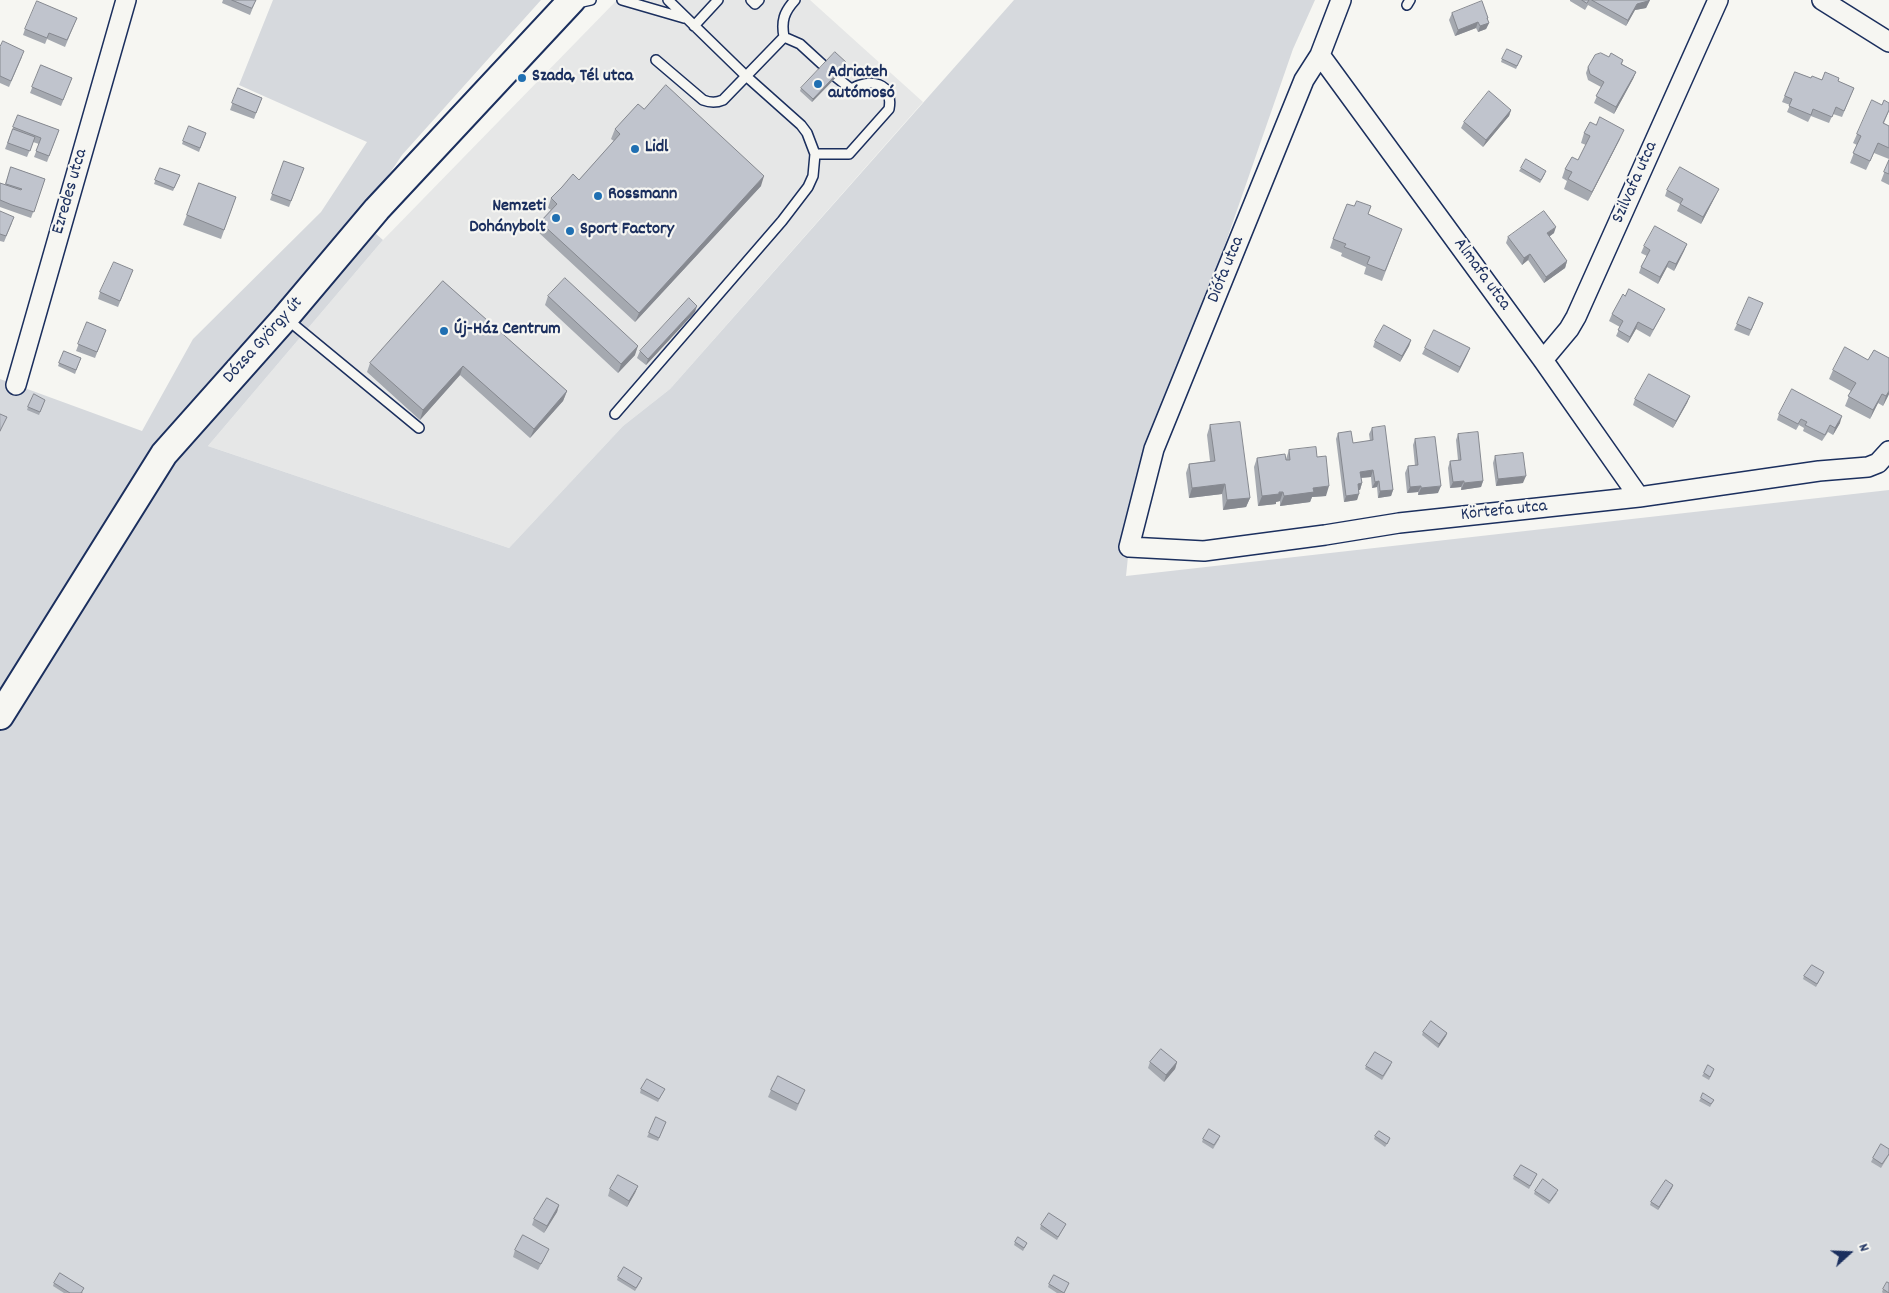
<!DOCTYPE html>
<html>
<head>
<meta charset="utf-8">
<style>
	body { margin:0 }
	#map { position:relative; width:1889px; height:1293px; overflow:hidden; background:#f6f6f2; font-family:Dekko,sans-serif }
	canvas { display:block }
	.north { position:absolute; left:1824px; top:1228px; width:50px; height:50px; -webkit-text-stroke:4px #f6f6f2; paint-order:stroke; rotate:70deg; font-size:14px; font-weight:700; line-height:20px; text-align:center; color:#1b2f5e }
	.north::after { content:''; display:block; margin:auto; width:18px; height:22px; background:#1b2f5e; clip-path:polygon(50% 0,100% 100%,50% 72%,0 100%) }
</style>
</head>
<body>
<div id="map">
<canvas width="1889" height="1293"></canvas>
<div class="north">N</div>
</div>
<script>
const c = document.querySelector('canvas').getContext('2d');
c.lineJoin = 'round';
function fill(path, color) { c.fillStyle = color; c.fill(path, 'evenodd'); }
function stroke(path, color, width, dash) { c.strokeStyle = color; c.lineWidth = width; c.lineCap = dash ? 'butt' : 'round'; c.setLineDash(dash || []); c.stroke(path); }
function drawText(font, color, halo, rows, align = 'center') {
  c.font = font + ' Dekko,sans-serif'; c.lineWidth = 4.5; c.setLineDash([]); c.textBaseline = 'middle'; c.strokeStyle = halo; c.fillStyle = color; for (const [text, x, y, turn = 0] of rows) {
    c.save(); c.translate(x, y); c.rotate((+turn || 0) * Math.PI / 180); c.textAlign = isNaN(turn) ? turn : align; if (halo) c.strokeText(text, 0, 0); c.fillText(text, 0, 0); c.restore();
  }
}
fill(new Path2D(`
	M617 0H810L923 102 670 389 623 426 509 548 208 446 383 240Z`), '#e6e7e7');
fill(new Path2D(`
	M273 0H541L402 155 359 219 383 240 208 446 509 548 623 426 670 389 1014 0H1315L1293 49 1154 449 1129 547 1126 576 1889 490V1293H0V379L142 431 193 339 321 212 367 142 239 85Z`), '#d6d9dd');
const lane = new Path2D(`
	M622 0 684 18
	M751 0 755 4 759 0
	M573 4 591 0
	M1407 5 1410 0
	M694 26 718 0
	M784 37 800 44 824 66
	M784 37C781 21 784 12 795 0
	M656 60 703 100C711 103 716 103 723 100L784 37
	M815 154H849L889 109C894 82 870 78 851 89L836 77
	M288 320 419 428
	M615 414 782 221 808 187 813 176 815 154 807 133 801 125 746 76 668 0`);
const street = new Path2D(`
	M1341 0 1320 55 1304 80 1154 449 1129 547 1204 551 1325 535 1399 523 1639 497 1819 471 1868 467 1878 463 1889 451
	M1822 0 1889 42
	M1320 55 1543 360 1639 497
	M1543 360 1569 329 1576 317 1718 0
	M16 385 126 0`);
const secondary = new Path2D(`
	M0 716 164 454 285 318 377 209 572 0`);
stroke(lane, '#1b2f5e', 12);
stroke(street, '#1b2f5e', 22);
stroke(secondary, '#1b2f5e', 30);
stroke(lane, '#f6f6f2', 9);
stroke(street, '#f6f6f2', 19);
stroke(secondary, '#f6f6f2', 26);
fill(new Path2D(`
	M223 0H256L250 15 222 3Z
	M1570 0H1650L1646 8 1635 10 1626 26 1588 5 1585 10 1570 1Z
	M1452 13 1489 23 1486 29 1478 32 1476 28 1455 36 1449 20Z
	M77 18 65 47 47 39 45 44 23 35 25 29Z
	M0 47 22 57 9 87 0 83Z
	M1522 56 1516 69 1501 62 1502 59Z
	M1609 57 1623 60 1622 64 1636 72 1633 79 1614 114 1594 103 1601 87 1588 80 1586 73 1588 67Z
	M41 65 72 78 61 106 30 93Z
	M846 67 812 102 800 91 801 88Z
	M1795 72 1811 78 1838 81 1854 88 1842 117 1833 114 1829 123 1811 116 1808 122 1787 112 1790 105 1782 102Z
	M238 88 262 98 254 119 230 110Z
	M1889 103V111L1884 123 1889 126V159L1874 153 1866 170 1850 163 1857 145 1853 143 1857 134 1882 105Z
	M644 109 761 186 635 322 537 231 540 222 551 210 548 208 551 198 579 180 614 141 611 139 615 129Z
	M1511 110 1509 116 1483 147 1461 128 1464 122Z
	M18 115 59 130 47 162 34 157 39 144 33 142 27 157 5 149Z
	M206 133 199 152 182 144 183 141Z
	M1584 133 1620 139 1588 201 1564 189 1567 181 1562 178 1565 169 1578 160 1586 145 1581 143Z
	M1889 160V185L1881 181Z
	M284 161 304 168 289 207 270 200Z
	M11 167 45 179 31 218 0 207V183L5 185Z
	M160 168 180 175 173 191 154 184Z
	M1521 168 1545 174 1540 183 1519 171Z
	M199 183 236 197 221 239 183 225Z
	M1667 190 1716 195 1701 224 1677 211 1680 204 1665 196Z
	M1354 206H1371L1368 214 1402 229 1382 281 1364 274 1366 267 1341 256 1342 253 1330 248 1333 239Z
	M0 211 12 223 4 242 0 241Z
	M1554 233 1549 236 1567 261 1565 268 1544 283 1528 260 1522 265 1506 243 1508 237Z
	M1687 244 1684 251 1674 271 1667 267 1658 284 1639 273 1641 267 1647 256 1641 253 1644 246Z
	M133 270 118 307 98 299 100 292Z
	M443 281 567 391 563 401 530 438 460 375 420 420 367 372 370 363Z
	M548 296 635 355 618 373 545 305Z
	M1763 303 1749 336 1734 330 1737 324Z
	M695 312 646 365 637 358 640 351Z
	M1612 314 1662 315 1650 337 1636 329 1628 343 1616 336 1620 327 1609 321Z
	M87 322 106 330 95 358 76 351Z
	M1411 340 1409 346 1400 362 1373 347 1375 341Z
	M1425 348H1470L1467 355 1458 373 1422 354Z
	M64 351 81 358 75 374 58 366Z
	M1833 370 1889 394 1883 406 1878 403 1870 419 1845 406 1851 391 1829 379Z
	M1690 396 1687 403 1673 428 1633 405 1635 399Z
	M45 400 39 415 27 410 28 407Z
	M1779 414 1840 423 1833 435 1828 432 1822 441 1803 431 1804 428 1799 425 1796 430 1777 420Z
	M1210 425 1250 498 1246 507 1223 510 1222 494 1189 498 1186 473 1189 464 1210 461 1207 435Z
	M1372 428 1393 490 1391 496 1378 498 1377 487 1372 488 1371 477 1361 478 1362 483 1360 490H1359L1357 500 1344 502 1336 439 1338 433 1353 443 1370 441 1369 434Z
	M1458 434 1483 481 1481 487 1461 490V487L1450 488 1448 468 1450 461 1458 460 1456 440Z
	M1415 439 1438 493 1418 495V492L1407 493 1405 473 1408 466H1415L1413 445Z
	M1289 450 1317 457 1326 496 1312 497 1310 502 1280 506V501L1276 502V504L1258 506 1254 467 1257 458 1286 459Z
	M1495 456 1523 483 1496 486 1493 463Z
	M1824 972 1816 987 1803 979 1804 976Z
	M1423 1032 1447 1033 1446 1036 1438 1048 1422 1035Z
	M1150 1062H1177L1175 1069 1164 1082 1148 1068Z
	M1391 1065 1382 1080 1365 1069 1366 1066Z
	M1713 1072 1709 1080 1702 1076 1704 1073Z
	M641 1089 663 1092 658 1102 640 1093Z
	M771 1090H805L796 1111 768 1097Z
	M1701 1098 1714 1100 1710 1107 1699 1101Z
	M666 1122 658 1141 647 1137 649 1133Z
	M1375 1136 1389 1141 1385 1147 1374 1139Z
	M1203 1139H1219L1213 1149 1202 1142Z
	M1889 1149V1155L1881 1168 1871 1162 1873 1158Z
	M1537 1174 1529 1189 1513 1179 1514 1176Z
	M1673 1185 1672 1188 1658 1210 1650 1205 1651 1202Z
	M638 1186 635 1193 627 1207 608 1196 610 1189Z
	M1535 1191 1557 1193 1549 1204 1534 1194Z
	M559 1205 557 1212 544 1233 532 1225 534 1219Z
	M1066 1224 1057 1240 1040 1229 1041 1225Z
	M1015 1242 1027 1243 1023 1251 1014 1245Z
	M515 1250 546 1255 538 1270 513 1257Z
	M618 1277 641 1281 635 1291 617 1280Z
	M54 1283 83 1292 82 1293H64L53 1286Z
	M1069 1283 1064 1293H1057L1048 1287 1049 1284Z
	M1883 1289 1889 1293H1883L1882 1292Z`), '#a5a9b0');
fill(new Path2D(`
	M1649 0H1650L1646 8 1635 10 1626 26 1628 20 1637 4Z
	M1487 18H1488L1486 24 1489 23 1486 29 1478 32 1480 26Z
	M1478 22 1476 28 1455 36 1458 30Z
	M847 63 846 67 812 102 813 99Z
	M1636 72 1633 79 1614 114 1616 107Z
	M1511 110 1509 116 1483 147 1486 140Z
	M1624 130 1620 139 1588 201 1592 192Z
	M764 176 761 186 635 322 639 313Z
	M1719 189 1716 195 1701 224 1703 217Z
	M1556 227 1554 233 1545 240 1547 233Z
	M1687 244 1684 251 1674 271 1676 264Z
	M1530 254 1528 260 1522 265 1524 258Z
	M1567 261 1565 268 1544 283 1546 277Z
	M1669 261 1667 267 1658 284 1660 277Z
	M697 306 695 312 646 365 648 359Z
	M1638 322 1636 329 1628 343 1630 337Z
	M1411 340 1409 346 1400 362 1402 356Z
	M638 346 635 355 618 373 621 364Z
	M1470 348 1467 355 1458 373 1460 367Z
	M463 366 460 375 420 420 423 410Z
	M567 391 563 401 530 438 534 429Z
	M1889 391V394L1883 406 1886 396Z
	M1882 394 1878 403 1870 419 1873 410Z
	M1690 396 1687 403 1673 428 1676 421Z
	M1842 416 1840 423 1833 435 1835 428Z
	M1373 470 1371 477 1358 478 1360 472Z
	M1526 476 1523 483 1496 486 1498 479Z
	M1379 481 1377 487 1372 488 1375 482Z
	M1464 481 1461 487 1450 488 1453 482Z
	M1483 481 1481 487 1461 490 1464 483Z
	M1362 483 1360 490H1355L1358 484Z
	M1225 484 1222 494 1189 498 1192 488Z
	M1329 486 1326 496 1312 497 1310 502 1280 506 1284 496 1313 488Z
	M1421 486 1418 492 1407 493 1410 487Z
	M1441 486 1438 493 1418 495 1421 488Z
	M1393 490 1391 496 1378 498 1380 491Z
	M1283 492 1280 501 1276 502V504L1258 506 1262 496Z
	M1359 494 1357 500 1344 502 1346 496Z
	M1250 498 1246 507 1223 510 1227 500Z
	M1447 1033 1446 1036 1438 1048 1439 1044Z
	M1177 1062 1175 1069 1164 1082 1166 1075Z
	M1673 1185 1672 1188 1658 1210 1659 1207Z
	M638 1186 635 1193 627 1207 629 1201Z
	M559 1205 557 1212 544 1233 547 1226Z`), '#868990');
const building = new Path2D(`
	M232 0H256L252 8Z
	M1582 0H1589L1587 3Z
	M1592 0H1649L1648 1 1637 4 1628 20Z
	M37 1 77 18 67 40 49 33 47 38 25 29Z
	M1482 1 1488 18H1487L1489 23 1480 26 1478 22 1458 30 1452 13Z
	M3 41 24 51 11 81 0 76V47Z
	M1507 49 1522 56 1517 66 1502 59Z
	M835 52 847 63 813 99 801 88Z
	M1601 53 1609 57 1611 53 1623 60 1621 64 1636 72 1616 107 1596 96 1604 82 1590 74 1588 67 1595 55Z
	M41 65 72 78 63 100 32 87Z
	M1795 72 1811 78 1812 76 1822 80 1825 72 1839 78 1838 81 1854 88 1844 111 1836 107 1832 117 1813 109 1811 115 1789 106 1792 99 1785 96Z
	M666 85 764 176 639 313 540 222 557 204 551 198 562 187 573 174 579 180 620 134 615 129 626 117 638 104 644 109Z
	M238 88 262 98 256 113 232 103Z
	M1489 91 1511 110 1486 140 1464 122Z
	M1872 100 1882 105 1884 100 1889 103V110L1883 123 1889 126V148L1878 143 1870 161 1853 153 1861 136 1857 134Z
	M18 115 59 130 49 156 36 151 41 138 13 127Z
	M1600 117 1624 130 1592 192 1568 179 1572 172 1565 169 1572 157 1578 160 1590 136 1584 133 1590 122 1596 125Z
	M189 126 206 133 200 148 183 141Z
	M13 129 35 137 30 151 8 143Z
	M1526 159 1546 171 1541 180 1521 168Z
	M1889 160V174L1884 172Z
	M284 161 304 168 291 201 272 194Z
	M11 167 45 179 34 212 12 205 0 200V183L21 190 22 189 6 184Z
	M1680 167 1719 189 1703 217 1680 204 1683 199 1667 190Z
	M160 168 180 175 174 188 155 180Z
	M199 183 236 197 224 230 187 215Z
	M1357 201 1371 206 1368 214 1402 229 1385 271 1367 264 1370 257 1344 247 1346 244 1333 239 1347 204 1354 206Z
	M0 211 14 217 6 236 0 234Z
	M1544 211 1556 227 1547 233 1567 261 1546 277 1530 254 1524 258 1508 237Z
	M1655 226 1687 244 1676 264 1669 261 1660 277 1641 267 1650 250 1644 246Z
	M114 262 133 270 120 301 100 292Z
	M565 278 638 346 621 364 548 296Z
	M443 281 567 391 534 429 463 366 423 410 370 363Z
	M1629 289 1665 309 1653 330 1638 322 1630 337 1618 330 1623 321 1612 314 1623 294 1625 296Z
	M1749 297 1763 303 1751 330 1737 324Z
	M689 298 697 306 648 359 640 351Z
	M87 322 106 330 97 352 78 344Z
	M1384 325 1411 340 1402 356 1375 341Z
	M1434 330 1470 348 1460 367 1425 348Z
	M1845 347 1868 360 1874 350 1889 358V391L1886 396 1882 394 1873 410 1848 396 1856 383 1833 370Z
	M64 351 81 358 76 370 59 363Z
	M1649 374 1690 396 1676 421 1635 399Z
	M1792 389 1842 416 1835 428 1830 425 1825 435 1805 425 1807 422 1801 419 1798 424 1779 414Z
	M34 394 45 400 40 412 28 407Z
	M0 414 7 417 0 431Z
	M1240 422 1250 498 1227 500 1225 484 1192 488 1189 464 1215 461 1210 425Z
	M1385 426 1393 490 1380 491 1379 481 1375 482 1373 470 1360 472 1362 483 1358 484 1359 494 1346 496 1338 433 1351 431 1353 443 1373 440 1372 428Z
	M1478 432 1483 481 1464 483V481L1453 482 1450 461 1461 460 1458 434Z
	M1435 437 1441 486 1421 488V486L1410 487 1408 466 1418 465 1415 439Z
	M1316 447 1317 457 1326 456 1329 486 1313 488 1314 492 1284 496 1283 492H1279V494L1262 496 1257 458 1285 454 1286 460H1290L1289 450Z
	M1523 453 1526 476 1498 479 1495 456Z
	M1812 965 1824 972 1817 984 1804 976Z
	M1431 1021 1447 1033 1439 1044 1423 1032Z
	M1161 1049 1177 1062 1166 1075 1150 1062Z
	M1375 1052 1392 1062 1383 1076 1366 1066Z
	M1708 1065 1714 1069 1710 1077 1704 1073Z
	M778 1076 805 1090 798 1104 771 1090Z
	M647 1079 665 1089 659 1099 641 1089Z
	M1703 1093 1714 1100 1711 1104 1701 1098Z
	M656 1117 666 1122 659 1138 649 1133Z
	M1209 1129 1220 1136 1214 1145 1203 1139Z
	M1379 1131 1390 1138 1387 1144 1375 1136Z
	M1881 1144 1889 1149V1154L1882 1164 1873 1158Z
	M1521 1165 1537 1174 1530 1186 1514 1176Z
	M618 1175 638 1186 629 1201 610 1189Z
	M1543 1179 1558 1190 1550 1201 1535 1191Z
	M1666 1180 1673 1185 1659 1207 1651 1202Z
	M547 1198 559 1205 547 1226 534 1219Z
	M1049 1213 1066 1224 1058 1237 1041 1225Z
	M523 1235 549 1249 541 1264 515 1250Z
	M1018 1237 1027 1243 1024 1248 1015 1242Z
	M624 1267 642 1278 636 1288 618 1277Z
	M60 1273 84 1288 81 1293H70L54 1283Z
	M1054 1275 1069 1283 1064 1293 1049 1284Z
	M1887 1282 1889 1283V1293L1883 1289Z`);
fill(building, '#c0c4cd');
stroke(building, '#868990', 1);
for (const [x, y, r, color] of [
	[522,78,5,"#1f6fb2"],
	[818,84,5,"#1f6fb2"],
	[635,149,5,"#1f6fb2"],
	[598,196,5,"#1f6fb2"],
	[556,218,5,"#1f6fb2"],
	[570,231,5,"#1f6fb2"],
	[444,331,5,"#1f6fb2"]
]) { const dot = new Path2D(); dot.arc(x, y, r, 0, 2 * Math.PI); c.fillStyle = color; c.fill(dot); stroke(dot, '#f6f6f2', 2); }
drawText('bold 18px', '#1b2f5e', '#f6f6f2', [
	["Adriateh",828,74],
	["autómosó",828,95],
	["Szada, Tél utca",532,78],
	["Lidl",645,149],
	["Rossmann",608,196],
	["Nemzeti",546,208,"right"],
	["Dohánybolt",546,229,"right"],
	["Sport Factory",580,231],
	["Új-Ház Centrum",454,331]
], 'left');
drawText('18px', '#1b2f5e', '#f6f6f2', [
	["Szilvafa utca",1636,183,-66],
	["Ezredes utca",71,192,-74],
	["Diófa utca",1227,270,-68],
	["Almafa utca",1481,275,54],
	["Dózsa György út",264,341,-48],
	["Körtefa utca",1504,512,-6]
]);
</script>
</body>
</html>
